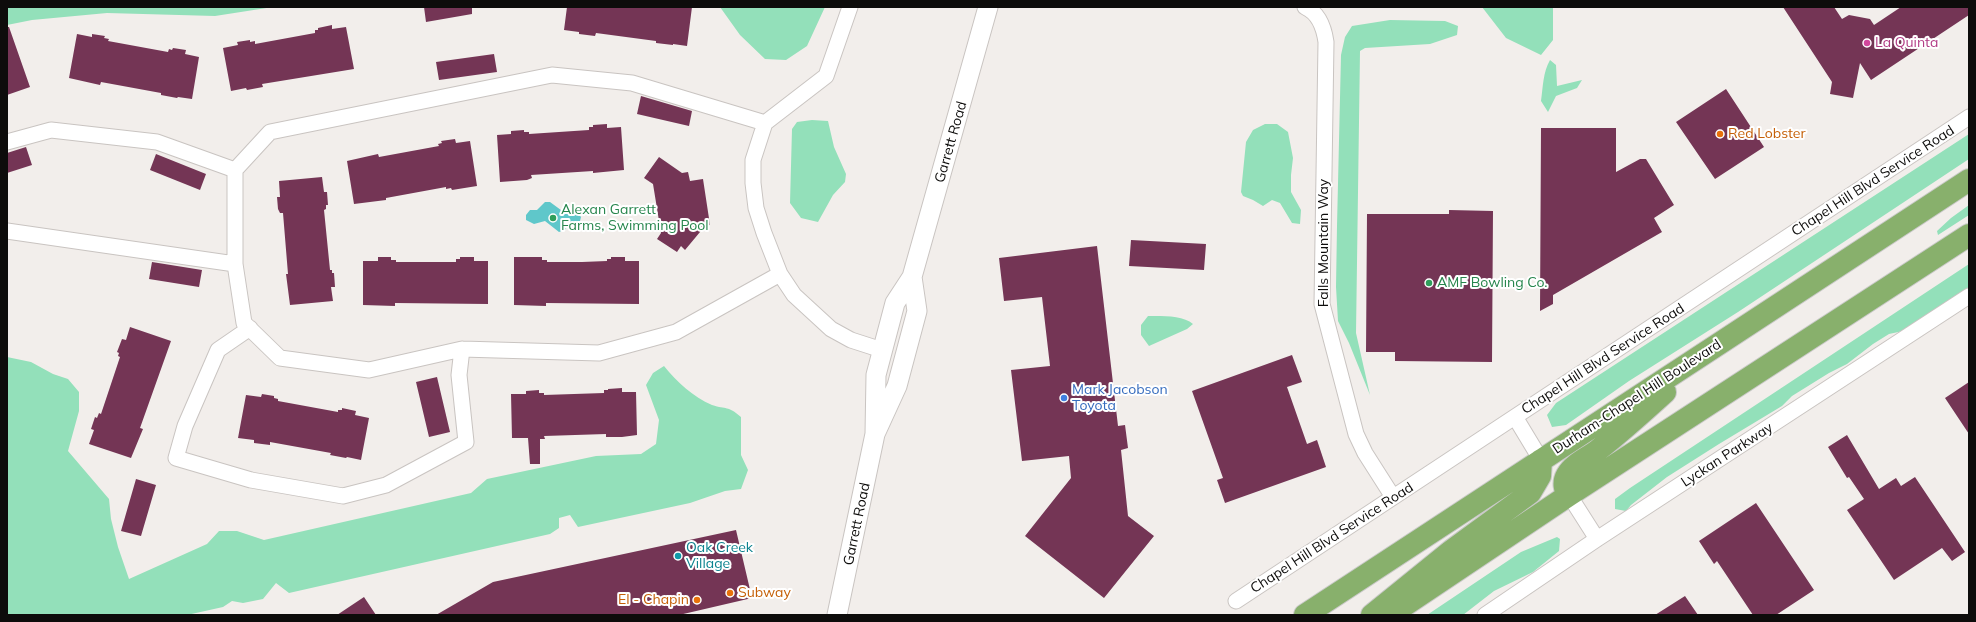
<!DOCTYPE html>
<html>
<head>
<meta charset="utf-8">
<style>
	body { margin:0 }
	#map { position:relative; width:1976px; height:622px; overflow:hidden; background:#f2eeeb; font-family:Mulish,sans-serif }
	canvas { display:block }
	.frame { position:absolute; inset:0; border:8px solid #0d0c0b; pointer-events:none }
</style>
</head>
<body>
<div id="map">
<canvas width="1976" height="622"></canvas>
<div class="frame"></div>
</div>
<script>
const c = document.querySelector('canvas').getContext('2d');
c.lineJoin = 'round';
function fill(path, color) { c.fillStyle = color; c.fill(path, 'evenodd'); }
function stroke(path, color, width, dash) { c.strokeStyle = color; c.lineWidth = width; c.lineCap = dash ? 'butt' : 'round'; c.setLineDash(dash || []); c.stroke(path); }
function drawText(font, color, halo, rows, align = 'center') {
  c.font = font + ' Mulish,sans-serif'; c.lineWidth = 4; c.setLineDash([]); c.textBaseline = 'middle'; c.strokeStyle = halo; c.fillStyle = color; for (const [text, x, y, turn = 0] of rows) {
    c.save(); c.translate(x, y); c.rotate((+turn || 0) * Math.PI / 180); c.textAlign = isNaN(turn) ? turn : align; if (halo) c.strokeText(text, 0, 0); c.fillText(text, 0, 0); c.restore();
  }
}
fill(new Path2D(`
	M7 7H273L215 16 107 13 32 20 7 25Z
	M720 7H825L807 46 786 60 765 59 740 35Z
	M1482 7H1553V40L1541 55 1506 38Z
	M1390 20 1445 21 1458 26 1457 35 1430 44 1365 48 1360 51 1356 333 1370 395 1349 343 1338 321 1336 287 1337 226 1341 55 1345 37 1352 26Z
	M1550 60 1556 65 1557 86 1582 80 1577 88 1556 96 1548 112 1541 101C1543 87 1543 72 1550 60Z
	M812 120 828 121 834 147 846 174 845 182 833 195 818 222 801 218 790 203 792 129 797 122Z
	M1265 124H1277L1288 132 1293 158 1291 175V192L1301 210 1300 224 1292 223 1280 203 1272 200 1263 206 1253 200 1243 196 1241 192 1246 142 1253 130Z
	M1969 134V159L1738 312 1629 381 1566 425 1552 427 1547 415 1556 403Z
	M1969 205V215L1938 235 1937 231 1951 218Z
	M1969 264V290L1903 331 1889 334 1873 344 1847 364 1829 373 1792 396 1782 406 1719 444 1667 477 1631 505 1626 511 1615 509V499L1630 488Z
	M1148 316C1161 316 1183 315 1193 324L1187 329 1149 346 1141 335V325Z
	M7 357 31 362 53 374 68 379 79 392V411L68 451 109 499 111 519 118 547 129 579 207 544 219 531H237L264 540 471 493 487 479 596 456 641 454 656 444 659 420 646 385 653 373 664 366C677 382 693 397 712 405 727 410 727 405 741 417V455L748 470 741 489 725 491 690 503 578 527 570 515 559 518V528L550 534 289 593 276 583 263 599 243 603 232 601 223 607 187 615H7Z
	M1557 537 1560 539 1559 551 1533 572 1494 591 1463 615H1427L1521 552Z`), '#93e0ba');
fill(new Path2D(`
	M545 202H550L565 213 576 211 581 217 580 221C573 224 568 223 565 230L559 232 545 221 534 224 526 220V215L530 210H537Z`), '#5fc7ca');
fill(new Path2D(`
	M424 7H472V14L426 22Z
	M567 7H692L687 46 673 44V45L656 43V41L596 33 595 36 579 34V32L564 30Z
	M1783 7H1834L1842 19 1849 15 1870 19 1874 25 1901 7H1969V15L1871 80 1860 63 1853 98 1830 94 1832 82Z
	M332 25V29L346 27 354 69 262 84 263 87 247 90 246 88 231 91 223 48 238 45 237 42 250 40V42L255 41V44L315 33V30H318V28Z
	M7 27H9L30 87 7 95Z
	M77 34 92 37V34L105 36 104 38 109 39 108 41 168 52 169 49 172 50 173 48 186 50 185 54 199 57 192 99 178 97 177 98 161 95V93L101 82 100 85 69 78Z
	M494 54 497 72 439 80 436 62Z
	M1726 89 1764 147 1715 179 1676 122Z
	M641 96 692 111 689 126 637 114Z
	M607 124V128L621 127 624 170 593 173V171L531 175 532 178 527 180 500 182 497 135 511 134V131L524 130V132H529V134L589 130V127H593V125Z
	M1541 128H1616V172L1640 159H1646L1674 205 1654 218 1662 232 1553 295V304L1540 311Z
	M455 139 456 143 470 141 477 186 452 190 451 188 446 189V187L386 198V200L354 204 347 161 378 154 379 157 439 146 438 144 442 143 441 141Z
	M26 147 32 165 7 173V153Z
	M156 154 206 174 200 190 150 170Z
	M659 157 682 173 688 172 690 181 703 179 710 225 705 226 685 250 681 246 677 252 657 239 661 233 653 184 644 178Z
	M322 177 324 192H327L328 205H326V209L324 210 330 270H332V273H334L335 287H331L333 301 290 305 286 274H288L283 213H280L278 209 277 197H280L279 181Z
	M1449 210 1493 211 1492 362 1395 361V352H1366L1367 214H1449Z
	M1131 240 1206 244 1204 270 1129 266Z
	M1097 246 1118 426 1125 425 1128 448 1121 450 1128 516 1154 536 1104 598 1025 536 1071 478 1069 456 1022 461 1011 370 1050 366 1042 297 1004 301 999 258Z
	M378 257H391V260H396V262H456V259H460V257H474V261H488V304L395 303V306L363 305V261H378Z
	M514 257H542V260H547V262H582L607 261V259H611V257H625V261H639V304L546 303V306L514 305Z
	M152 262 202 270 199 287 149 279Z
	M130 327 171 341 140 428 143 429 131 458 89 444 94 430 91 429 95 417 97 418 99 413 101 414 120 357 118 356 119 353 117 352 122 339 126 340Z
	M1292 355 1302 382 1287 387 1307 444 1317 440 1326 467 1225 503 1217 480 1223 478 1192 391Z
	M437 377 450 432 429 437 416 382Z
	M1969 382V434L1945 398Z
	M622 388V392H636L637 435 622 437H606V434L544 436 545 439H540V464H530L528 438H512L511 394H526V391L539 390V393H544V395L604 393V390H608V389Z
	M262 394 274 396V398L278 399V401L338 412V410H342V408L356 411 355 415 369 418 361 460 347 457 346 458 330 455 331 453 270 442V445L254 443V440L238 438 246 395 261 397Z
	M1847 435 1879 489 1896 478 1901 486 1915 477 1965 552 1952 561 1942 548 1894 580 1847 510 1864 499 1849 477 1847 478 1828 447Z
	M136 479 156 485 141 536 121 531Z
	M1756 503 1814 590 1776 615H1753L1717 561 1714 564 1699 541Z
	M736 530 752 598 679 615H436L493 582Z
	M1685 596 1698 615H1655Z
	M364 597 376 615H337Z`), '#743555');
const minor = new Path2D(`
	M850 7 826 76 765 123 753 160V183L756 208 764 233 780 274 794 295 831 329 851 340 882 350
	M1305 7C1319 13 1324 28 1326 42L1322 304 1356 434 1365 453 1393 497
	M7 142 51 130 157 142 235 170V264L244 323 280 358 369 370 462 349 599 353 676 332 780 274
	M235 170 270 132 552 75 632 83 765 123
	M7 231 235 264
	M250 328 218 350 185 426 176 458 251 480 343 496 386 485 466 442 459 375 462 349
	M1515 417 1541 460
	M1569 495 1597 539
	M1236 601 1969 117
	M1485 615 1597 539 1969 296`);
const tertiary = new Path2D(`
	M875 434 876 375 895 303 912 277 988 7
	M837 615 875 434 897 386 917 311 912 277`);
const trunk = new Path2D(`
	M1569 495C1564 490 1563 482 1567 475 1573 464 1588 458 1598 450 1621 432 1643 412 1665 392
	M1305 615 1969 180
	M1372 615 1451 551 1530 493 1540 476 1541 460
	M1390 615 1569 495 1969 235`);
stroke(minor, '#c9c4c1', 17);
stroke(tertiary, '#c9c4c1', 21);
stroke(trunk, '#cacac9', 24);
stroke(minor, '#fff', 15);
stroke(tertiary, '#fff', 19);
stroke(trunk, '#88b06c', 22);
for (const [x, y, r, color] of [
	[1867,43,4,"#d1479c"],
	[1720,134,4,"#e8710a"],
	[553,218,4,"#2e9e5b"],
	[1429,283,4,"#2e9e5b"],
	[1064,398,4,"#3f7fe0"],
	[678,556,4,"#0f9aa8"],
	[730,593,4,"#e8710a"],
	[697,600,4,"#e8710a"]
]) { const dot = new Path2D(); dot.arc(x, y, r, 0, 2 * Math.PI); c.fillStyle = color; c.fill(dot); stroke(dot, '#fff', 1.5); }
drawText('14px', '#b23c85', '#fff', [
	["La Quinta",1875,43]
], 'left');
drawText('14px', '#c56008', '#fff', [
	["Red Lobster",1728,134],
	["Subway",738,593],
	["El - Chapin",689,600,"right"]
], 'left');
drawText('14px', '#0d0c0b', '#fff', [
	["Garrett Road",951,142,-74],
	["Chapel Hill Blvd Service Road",1873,181,-33],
	["Falls Mountain Way",1324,243,-90],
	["Chapel Hill Blvd Service Road",1603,359,-33],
	["Durham-Chapel Hill Boulevard",1637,397,-33],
	["Lyckan Parkway",1727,455,-33],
	["Garrett Road",857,524,-78],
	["Chapel Hill Blvd Service Road",1332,538,-33]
]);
drawText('14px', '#27864d', '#fff', [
	["Alexan Garrett",561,210],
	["Farms, Swimming Pool",561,226],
	["AMF Bowling Co.",1437,283]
], 'left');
drawText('14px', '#366cbe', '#fff', [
	["Mark Jacobson",1072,390],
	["Toyota",1072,406]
], 'left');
drawText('14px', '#0d838f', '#fff', [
	["Oak Creek",686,548],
	["Village",686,564]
], 'left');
</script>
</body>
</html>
